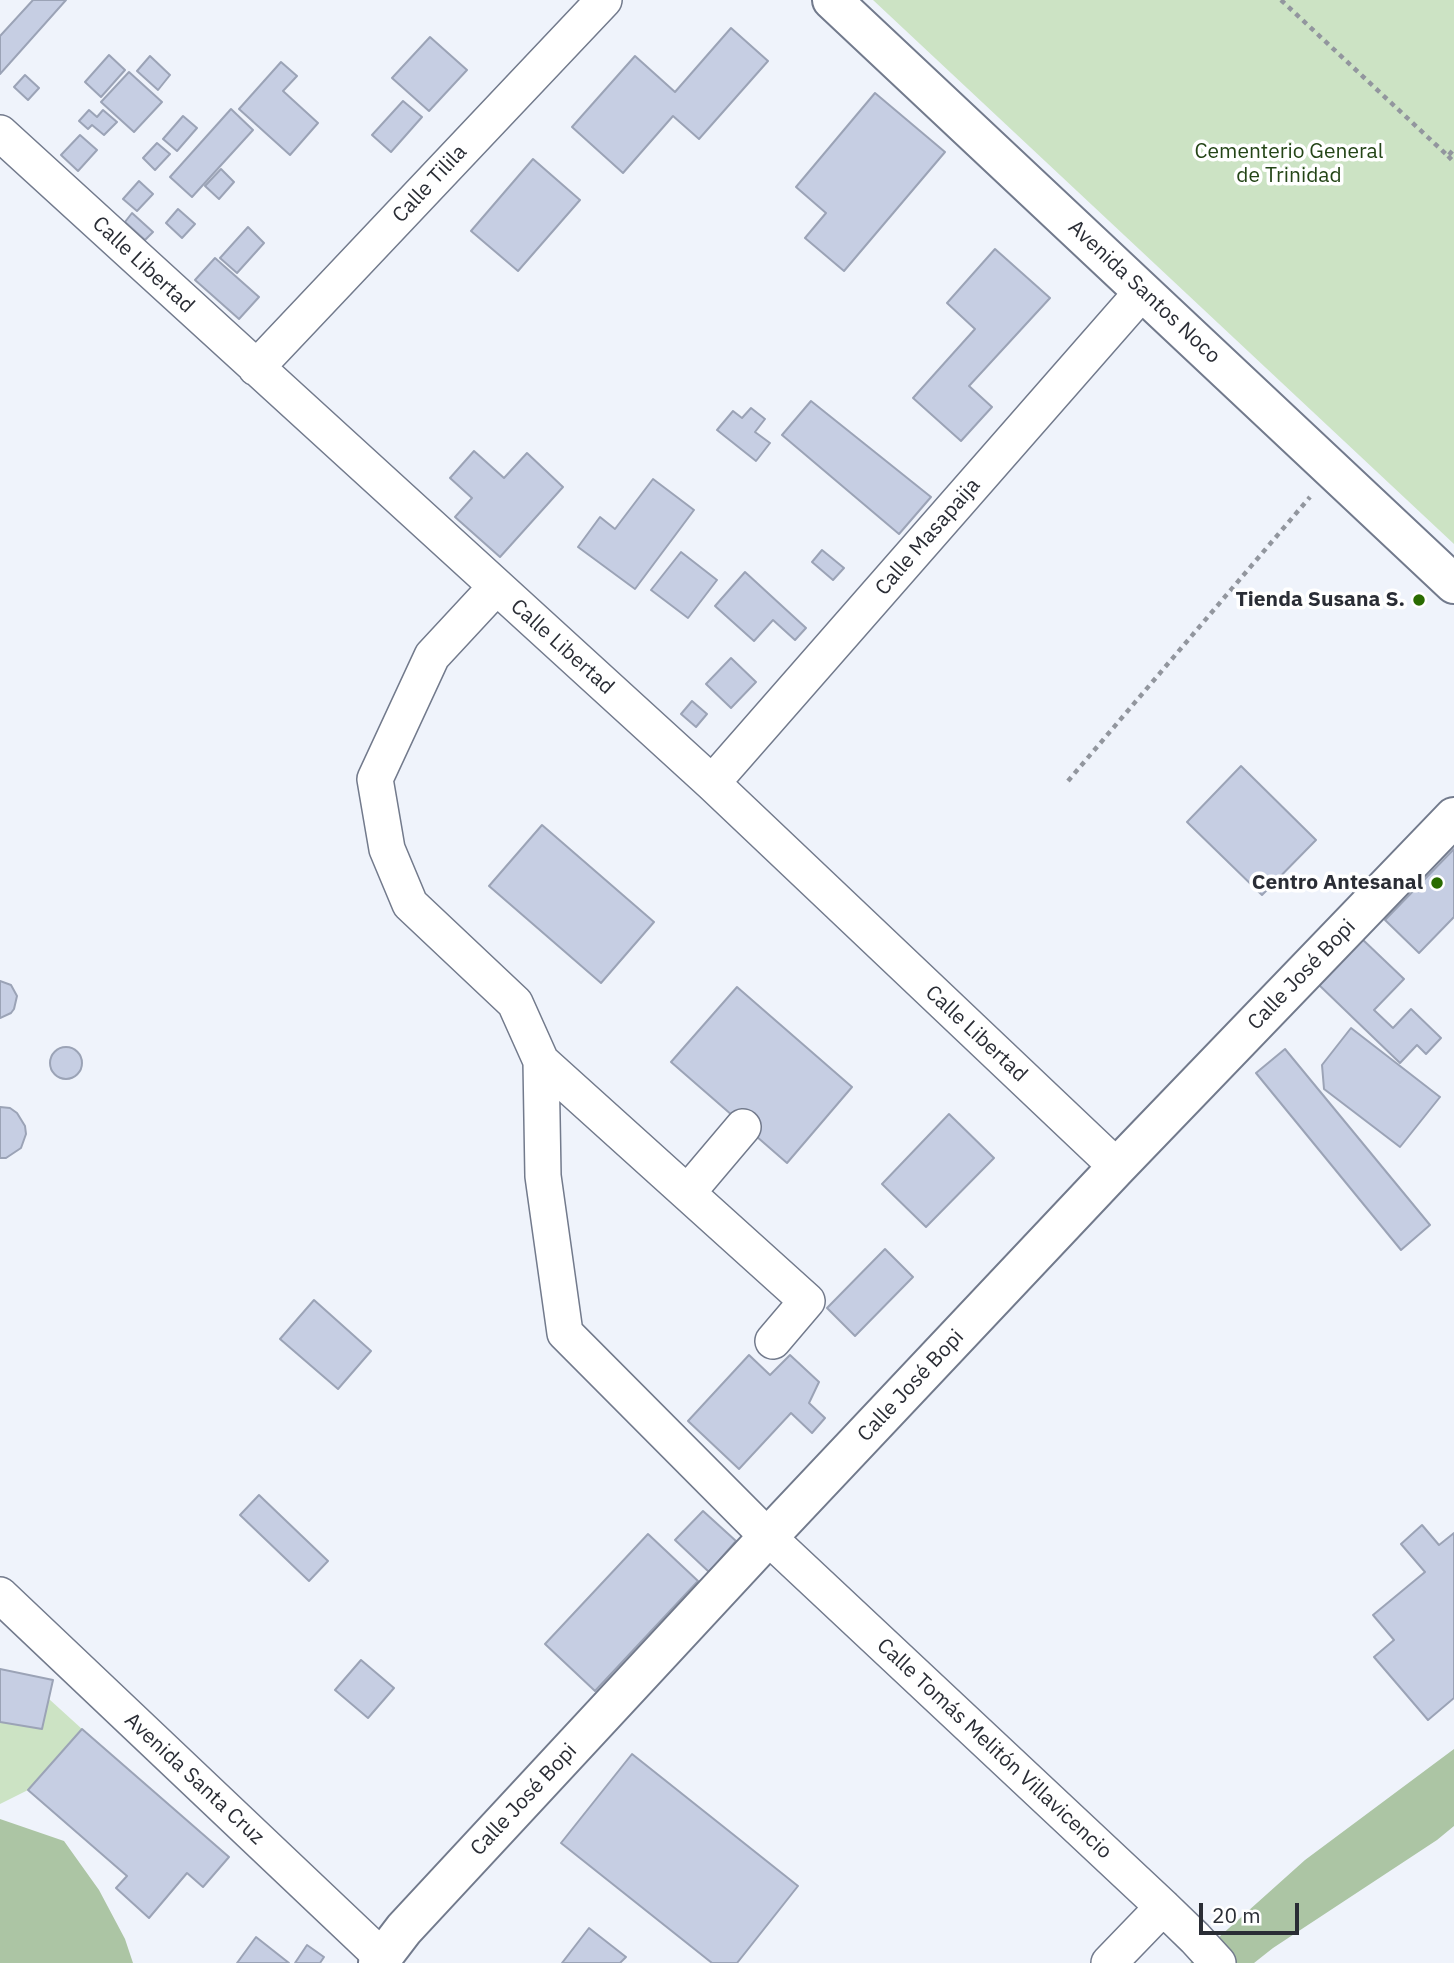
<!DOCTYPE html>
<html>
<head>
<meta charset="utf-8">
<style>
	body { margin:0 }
	#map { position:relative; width:1454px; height:1963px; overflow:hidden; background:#eff3fb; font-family:"IBM Plex Sans",sans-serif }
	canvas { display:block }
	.scale { position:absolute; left:1199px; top:1903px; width:100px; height:32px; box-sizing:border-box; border:4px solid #2a2d35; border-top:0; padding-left:9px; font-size:21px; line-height:24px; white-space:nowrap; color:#2a2d35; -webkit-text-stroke:5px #fff; paint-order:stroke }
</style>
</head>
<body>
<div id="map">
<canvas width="1454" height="1963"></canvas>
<div class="scale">20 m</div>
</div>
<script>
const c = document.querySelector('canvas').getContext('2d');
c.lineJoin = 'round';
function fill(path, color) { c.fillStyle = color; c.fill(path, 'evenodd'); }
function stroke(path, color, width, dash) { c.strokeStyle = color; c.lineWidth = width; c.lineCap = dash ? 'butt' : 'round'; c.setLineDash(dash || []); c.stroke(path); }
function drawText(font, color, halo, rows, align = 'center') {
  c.font = font + ' "IBM Plex Sans",sans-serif'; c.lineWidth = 7; c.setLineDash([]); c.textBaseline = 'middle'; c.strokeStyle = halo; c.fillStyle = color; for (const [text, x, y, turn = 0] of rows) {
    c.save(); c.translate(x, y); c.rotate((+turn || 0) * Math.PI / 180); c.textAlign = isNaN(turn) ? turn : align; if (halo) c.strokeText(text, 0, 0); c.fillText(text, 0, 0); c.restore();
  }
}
fill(new Path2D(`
	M873 0H1454V544Z
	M49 1699 82 1729 28 1790 0 1804V1722Z`), '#cce3c4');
fill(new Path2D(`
	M1454 1749V1826L1437 1840 1273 1948 1254 1963H1190L1305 1860Z
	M0 1819 64 1841 99 1890 125 1939 133 1963H0Z`), '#acc5a4');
const building = new Path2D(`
	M33 0H66L0 74V36Z
	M731 28 768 61 699 139 673 116 623 173 572 127 635 56 675 92Z
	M430 37 467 70 429 111 392 78Z
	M109 55 125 70 101 97 85 82Z
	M150 56 170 75 158 90 137 71Z
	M281 62 297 76 283 91 318 123 290 155 239 109Z
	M129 72 162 102 134 132 101 102Z
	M25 75 39 88 28 100 14 87Z
	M875 93 945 152 844 271 805 238 826 213 796 187Z
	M403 101 422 117 391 152 372 135Z
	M231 109 253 130 192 197 170 177Z
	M89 110 97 117 103 110 117 122 104 135 92 125 88 129 79 121Z
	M183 116 197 128 177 151 163 139Z
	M80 135 97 150 78 171 61 155Z
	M157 143 170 154 155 170 143 158Z
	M533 159 580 200 518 271 471 231Z
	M221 169 234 182 219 199 205 186Z
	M139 181 153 194 137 211 123 199Z
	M178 209 195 224 182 238 166 223Z
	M132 213 153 232 145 240 125 222Z
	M248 227 264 243 237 273 220 258Z
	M995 249 1050 298 969 386 992 407 961 441 913 398 975 329 947 303Z
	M215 258 259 297 239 319 195 280Z
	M811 401 931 497 899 534 782 435Z
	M751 408 765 419 755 432 770 443 756 461 717 430 733 411 742 418Z
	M474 451 504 478 527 453 563 487 500 557 455 517 472 498 450 478Z
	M653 479 694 510 635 589 578 547 600 517 615 529Z
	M822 550 844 568 833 580 812 562Z
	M681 552 717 580 688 618 651 590Z
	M745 572 806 628 795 640 773 620 754 641 715 606Z
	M731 658 756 682 731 708 706 684Z
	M692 701 707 714 696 727 681 714Z
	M1241 766 1316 840 1262 895 1187 822Z
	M542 825 654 922 601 983 489 886Z
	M1454 849V917L1419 953 1385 920Z
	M1361 938 1404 979 1374 1010 1393 1028 1411 1009 1441 1038 1426 1054 1417 1045 1400 1063 1318 984Z
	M0 981 11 985 17 996 14 1009 11 1013 0 1018Z
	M737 987 852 1087 787 1163 671 1062Z
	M1351 1028 1440 1097 1400 1147 1324 1089 1322 1065Z
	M50 1063a16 16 0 1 1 32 0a16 16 0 1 1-32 0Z
	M1285 1049 1430 1225 1401 1250 1256 1073Z
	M0 1107 10 1108 17 1113 25 1126 26 1134 21 1148 6 1158H0Z
	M949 1114 994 1158 926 1227 882 1184Z
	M885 1249 913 1277 855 1336 827 1308Z
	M314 1300 371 1351 338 1389 280 1339Z
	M749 1355 770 1375 790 1355 819 1382 809 1403 825 1418 812 1433 791 1413 739 1469 688 1421Z
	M259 1495 328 1561 309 1581 240 1515Z
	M703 1511 736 1541 709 1572 675 1540Z
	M1422 1525 1439 1545 1454 1533V1698L1428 1720 1374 1657 1394 1640 1373 1615 1425 1572 1401 1544Z
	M648 1534 698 1581 595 1691 545 1644Z
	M361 1660 394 1688 368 1718 335 1690Z
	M0 1669 53 1680 42 1729 0 1722Z
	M82 1729 229 1857 203 1887 187 1873 149 1918 116 1888 127 1876 28 1790Z
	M632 1754 798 1886 737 1963H712L561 1843Z
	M589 1928 626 1957 620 1963H562Z
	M256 1937 289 1963H237Z
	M307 1945 324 1957 320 1963H295Z`);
fill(building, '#c6cee3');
stroke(building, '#9ba3b6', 2);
const minor = new Path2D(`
	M0 133 712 783 1117 1167
	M256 368 604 0
	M496 587 432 656 375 779 387 849 410 904 515 1003 541 1061 807 1301 773 1341
	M712 783 1143 291
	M541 1061 543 1176 565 1333 768 1537 1163 1907 1195 1938 1218 1963
	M688 1192 743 1127
	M0 1595 383 1958
	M1109 1963 1163 1907`);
const major = new Path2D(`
	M832 0 1454 584
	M378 1963 404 1929 768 1537 1117 1167 1454 817`);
stroke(minor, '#727a8c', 38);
stroke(major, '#727a8c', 42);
stroke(new Path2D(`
	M1281 0 1448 156 1454 149
	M1448 156 1454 162
	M1068 781 1310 497`), '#92969e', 4.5, [5, 5]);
stroke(minor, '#fff', 35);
stroke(major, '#fff', 38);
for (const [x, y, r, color] of [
	[1419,600,7,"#296b00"],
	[1437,883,7,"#296b00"]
]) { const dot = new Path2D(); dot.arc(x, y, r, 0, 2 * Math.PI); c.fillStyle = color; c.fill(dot); stroke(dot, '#fff', 2.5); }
drawText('21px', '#244517', '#fff', [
	["Cementerio General",1289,152],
	["de Trinidad",1289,176]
]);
drawText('21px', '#2a2d35', '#fff', [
	["Calle Tilila",430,184,-47],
	["Calle Libertad",143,265,43],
	["Avenida Santos Noco",1144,292,43],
	["Calle Masapaija",928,537,-49],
	["Calle Libertad",562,647,42],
	["Calle José Bopi",1302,975,-46],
	["Calle Libertad",976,1034,43],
	["Calle José Bopi",911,1386,-47],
	["Calle Tomás Melitón Villavicencio",994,1749,43],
	["Avenida Santa Cruz",194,1779,43],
	["Calle José Bopi",524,1800,-47]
]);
drawText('bold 21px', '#2a2d35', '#fff', [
	["Tienda Susana S.",1405,600],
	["Centro Antesanal",1423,883]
], 'right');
</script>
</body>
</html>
